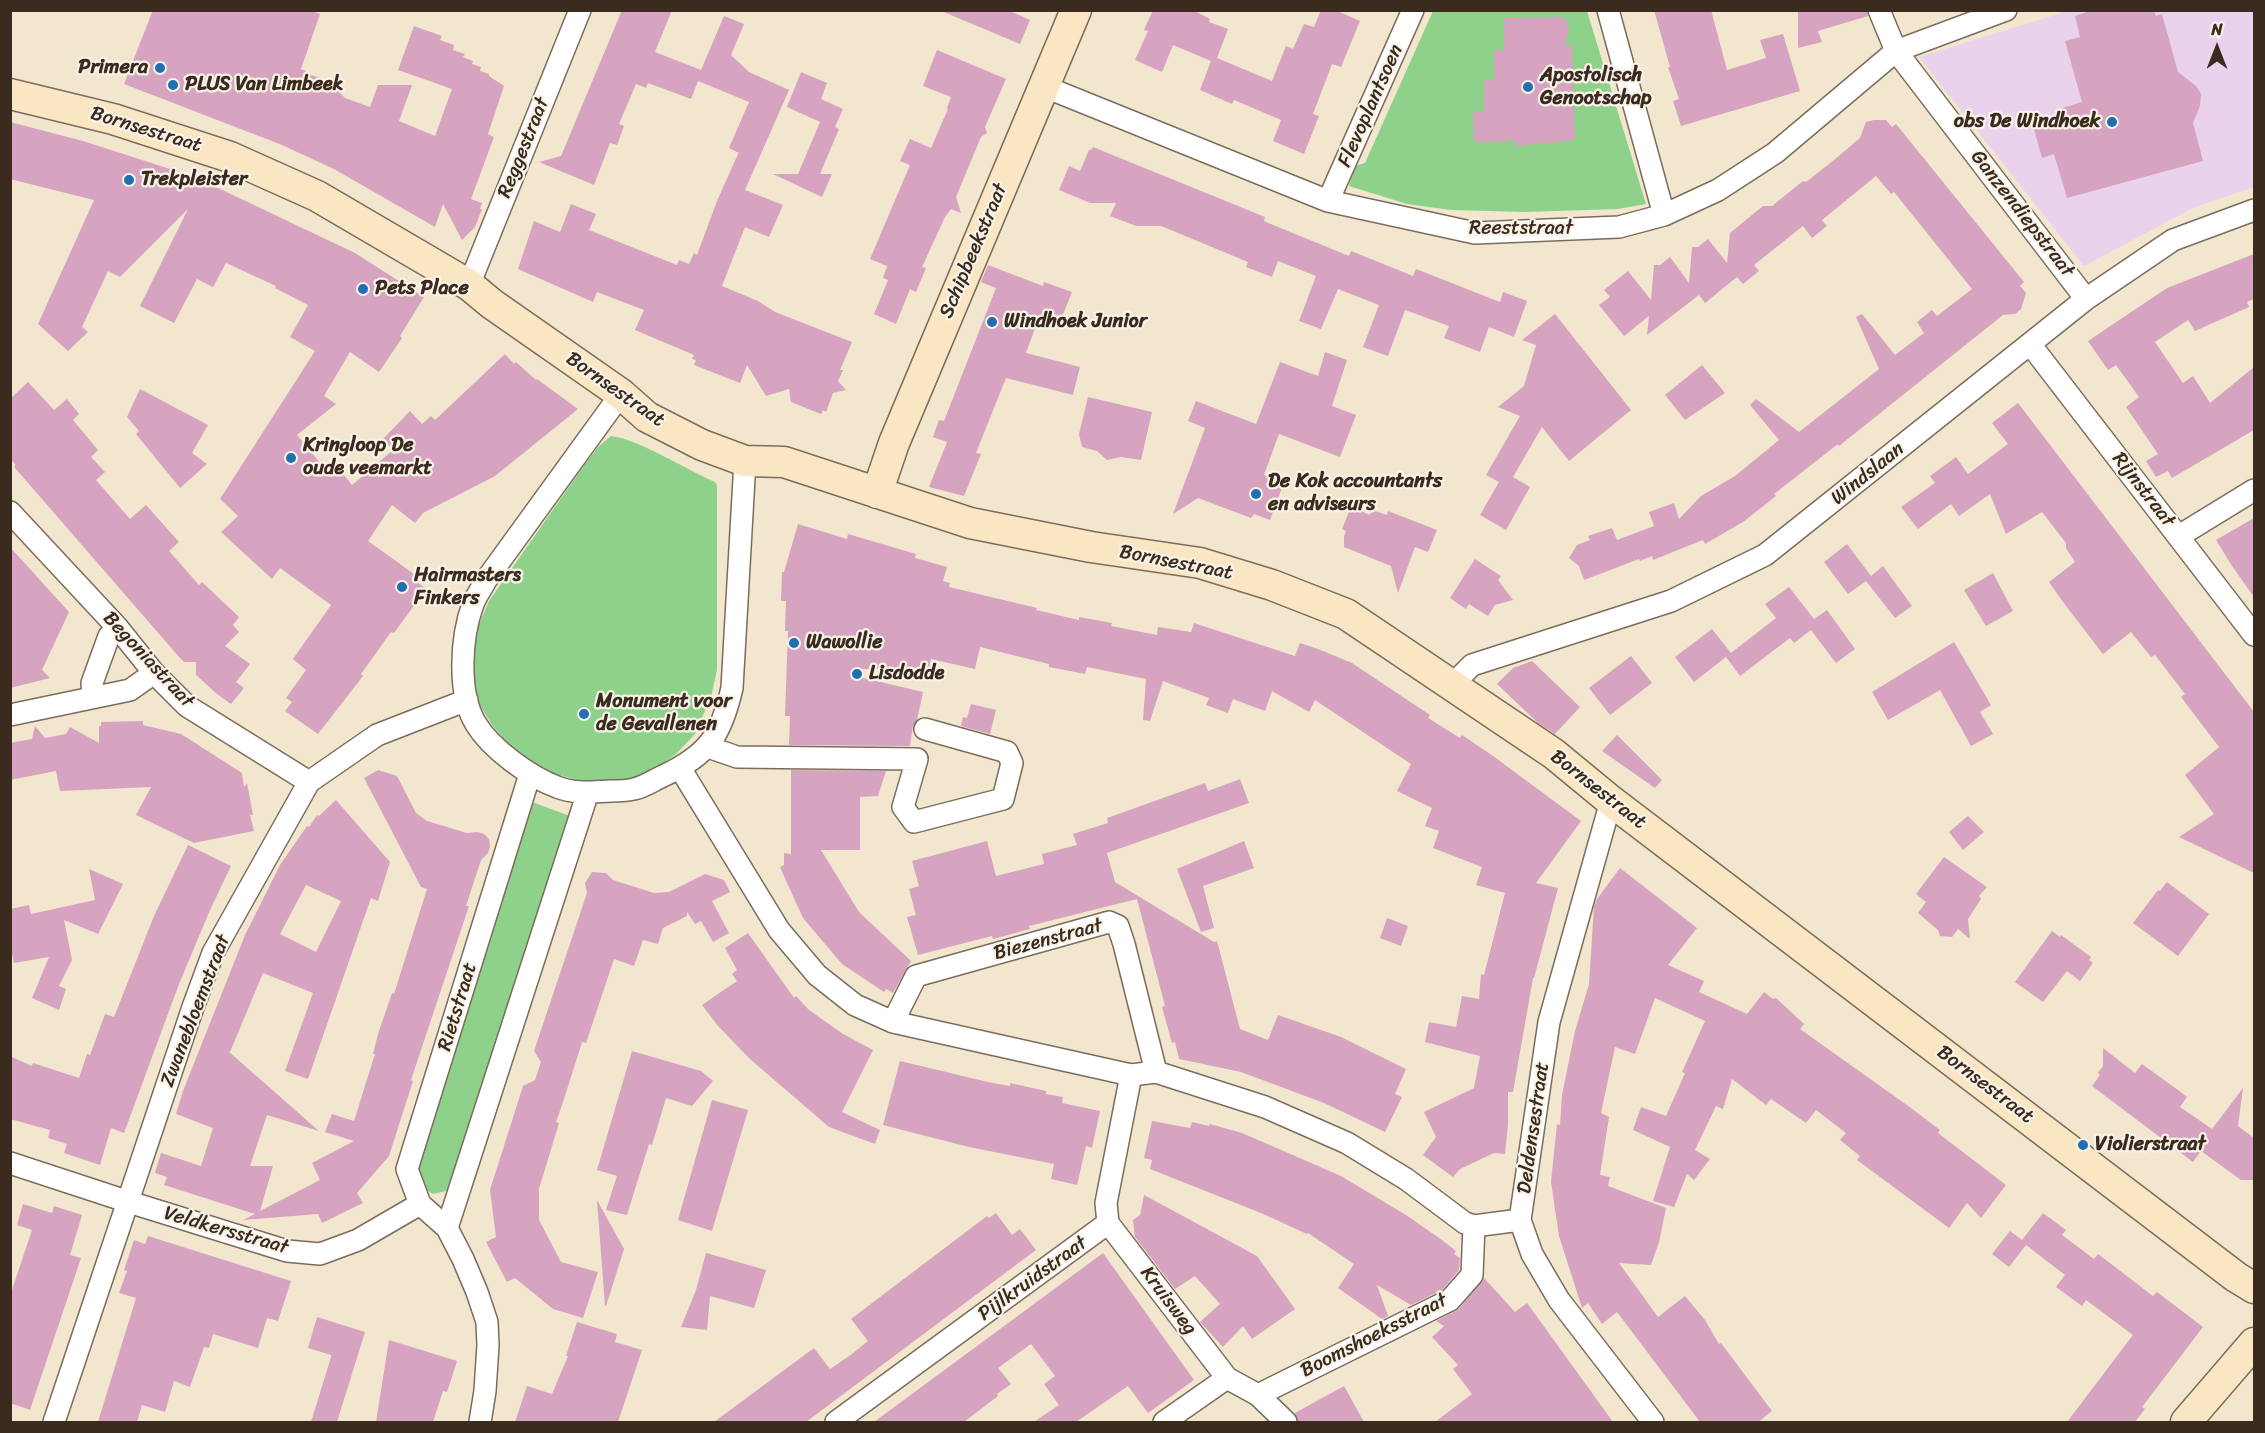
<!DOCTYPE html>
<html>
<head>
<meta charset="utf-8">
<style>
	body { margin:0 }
	#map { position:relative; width:2265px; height:1433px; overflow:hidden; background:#f2e6ce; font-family:Sriracha,sans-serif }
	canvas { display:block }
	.frame { position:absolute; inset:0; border:12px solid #3b2a1e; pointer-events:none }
	.north { position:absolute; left:2187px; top:18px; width:60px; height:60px; -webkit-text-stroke:4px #f7f3e8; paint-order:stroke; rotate:0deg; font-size:16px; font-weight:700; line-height:24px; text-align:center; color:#3b2a1e }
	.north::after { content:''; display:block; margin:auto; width:21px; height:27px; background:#3b2a1e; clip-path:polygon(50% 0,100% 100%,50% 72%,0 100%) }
</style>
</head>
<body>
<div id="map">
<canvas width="2265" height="1433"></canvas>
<div class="frame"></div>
<div class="north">N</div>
</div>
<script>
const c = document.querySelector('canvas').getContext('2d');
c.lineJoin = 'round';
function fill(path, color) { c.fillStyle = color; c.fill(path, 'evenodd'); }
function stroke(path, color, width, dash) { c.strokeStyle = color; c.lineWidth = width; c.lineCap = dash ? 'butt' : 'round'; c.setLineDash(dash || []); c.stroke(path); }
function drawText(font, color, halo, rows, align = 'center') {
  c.font = font + ' Sriracha,sans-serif'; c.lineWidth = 4.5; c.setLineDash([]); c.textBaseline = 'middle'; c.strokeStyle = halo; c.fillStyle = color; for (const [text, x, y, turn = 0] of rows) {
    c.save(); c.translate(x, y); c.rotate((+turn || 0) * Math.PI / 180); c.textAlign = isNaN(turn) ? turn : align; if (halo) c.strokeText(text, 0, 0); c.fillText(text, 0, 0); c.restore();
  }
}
fill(new Path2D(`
	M2068 11H2254V187L2193 208 2084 266 1919 57Z`), '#ead1ec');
fill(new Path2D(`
	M1433 11H1587L1646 204 1618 209 1525 212 1451 210 1407 204 1349 186 1355 166 1365 163Z
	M611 436C638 439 687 470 715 482L717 485V670L711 697 695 734 676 754 654 770 633 779 590 784 533 767 514 751 492 725 479 704 472 670 477 629 489 601 585 464 599 446Z
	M532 802 570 816 453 1181 446 1191 433 1194 422 1187 416 1176 428 1129 515 850Z`), '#8ed18a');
fill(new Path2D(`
	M153 10H309L320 14 301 69 306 71 305 73 328 81 345 98 370 107 378 85H412L399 121 435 136 452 89 398 70 414 26 442 36 440 40 454 45 453 50 465 54 463 57 473 61 472 64 481 67 480 71 489 74V76L504 86 488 134 494 137 471 199 482 203 480 209H482L475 227 462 240 443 204 435 227 334 169 282 145 124 84Z
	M622 10H672L655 52 701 70 724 16 744 24 731 55 749 72 789 90 745 190 783 205 769 237 745 227 722 286 758 301 775 312 852 342 840 370H843L838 381 846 390 833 393 826 412 823 410 821 414 791 402 789 389 766 396 747 365 740 383 694 365 696 360 692 359 694 355 635 330 644 310 597 292 593 302 518 269 534 221 560 232 571 204 596 214 589 230 677 265 679 260 689 264 694 253 697 255 717 201 738 154 739 153 729 148 749 102 698 81 691 99 648 83 646 88 636 84 619 124 624 126 617 145 610 143 594 185 539 162 561 156Z
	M939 10H1008L1030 20 1020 44Z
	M1153 10H1193L1210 19 1209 22 1228 29 1217 58 1272 81 1286 46 1293 49 1304 24 1314 27 1321 10H1335L1360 21 1341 67 1332 64 1313 114 1319 116 1304 154 1273 141 1281 120 1234 100 1232 104 1200 90 1211 61 1173 45 1162 72 1135 60 1148 31 1144 30Z
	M1654 10H1711L1727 70 1766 58 1760 40 1783 34 1800 91 1681 126 1673 101 1679 99 1668 67H1670Z
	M1798 10H1867L1868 16 1818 31 1822 42 1798 48Z
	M2093 10H2154L2156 16 2162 14 2178 72 2196 86 2201 94 2200 106 2193 123 2203 161 2067 198 2054 154 2042 158 2034 129 2065 121 2062 108 2082 102 2065 41 2080 37 2075 16Z
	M1565 17 1569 31 1565 44 1572 46 1575 140 1516 146V141L1474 142 1473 111H1484V81L1494 80V50H1504V18Z
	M937 50 1006 79 985 127 987 133 981 137 956 197 961 213 951 209 945 217 922 267 926 268 916 292 910 289 896 324 874 314 888 280 883 278 887 266 870 259 910 165 900 161 910 139 931 148 948 109 947 108 951 97 923 86Z
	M801 72 827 83 821 99 843 109 835 127 839 129 820 174H832L822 197 773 174H798L820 122 787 107Z
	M1874 120H1886L1892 127 1896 124 2024 282 2020 286 2026 293 2021 309 2015 314 2003 315 1839 446 1838 444 1774 494 1776 496 1743 522 1705 544 1703 540 1653 560 1652 556 1640 561 1639 559 1584 580 1579 566 1569 558 1577 545 1590 540 1588 536 1612 528 1617 540 1654 526 1649 512 1674 503 1679 519 1701 496 1735 476 1779 440 1750 405 1756 399 1799 432 1879 369 1856 317 1862 314 1895 355 1924 333 1917 322 1932 310 1937 316 1972 289 1894 192 1891 194 1876 176 1822 220 1827 226 1812 238 1803 226 1754 265 1759 271 1743 284 1737 277 1705 303 1699 295 1647 335 1649 316 1624 336 1599 305 1610 297 1604 290 1628 271 1651 300 1654 265H1660L1670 257 1689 283 1692 247H1698L1708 239 1727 263 1730 233 1763 206H1772L1803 181 1806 182 1834 160 1860 138 1866 122Z
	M10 122 83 141 195 177 355 253 424 297 400 336 402 338 379 372 350 352 324 396 336 404 297 435 331 476 339 469 352 485 393 450 383 439 410 411 422 424 431 416 435 420 505 354 514 364 516 362 536 380 537 379 578 409 495 476 423 513 415 523 392 505 368 541 414 574 412 578 426 589 394 633 391 632 361 674 363 676 318 734 285 711 292 702 286 698 306 670 293 659 331 605 280 568 272 579 221 532 238 516 220 499 315 351 290 337 308 305 275 288 276 286 226 263 213 287 197 279 174 323 140 306 188 209 120 277 108 271 82 327 88 332 68 351 38 324 94 200 10 179Z
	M1093 147 1265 217 1264 221 1266 222 1349 256 1351 251 1413 276 1416 269 1500 302 1503 292 1527 301 1514 337 1489 327 1480 352 1444 338 1449 326 1405 310 1388 356 1363 347 1379 305 1338 289 1321 329 1299 321 1316 276 1278 261 1272 277 1246 267 1248 262 1161 226H1136L1110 216 1116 203H1090L1059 190 1069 166 1080 171 1089 150H1091Z
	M2254 254V299L2247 302 2249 307 2195 331 2188 320 2155 342 2183 383 2193 376 2210 403 2254 367V430L2172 478 2168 471 2156 477 2146 461 2158 454 2126 407 2139 397 2116 365 2108 370 2088 341 2167 288Z
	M988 265 1043 286 1044 282 1072 292 1060 322 1038 320 1026 353 1080 367 1073 395 1006 378 976 453 981 454 964 496 929 487 947 442 933 437 939 420 944 421 996 288 981 282Z
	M1555 314 1631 410 1569 461 1542 427 1513 477 1530 487 1506 530 1480 515 1499 482 1486 475 1520 416 1498 407 1524 386 1536 345 1522 340Z
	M1325 352 1347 360 1332 406 1356 415 1340 457 1279 434 1264 475 1281 481 1280 484 1283 485 1270 520 1254 514 1251 518 1198 498 1173 514 1205 428 1188 421 1196 401 1256 424 1280 362 1318 376Z
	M1702 365 1725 393 1685 420 1665 395Z
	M28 382 54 410 67 399 79 414 73 420 98 450 91 457 105 472 96 480 130 519 146 505 179 542 169 551 199 585 202 582 239 617 233 625 239 632 225 646 250 664 236 682 244 688 231 704 217 694 196 675V662H184L180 658 15 468V464L10 458V399Z
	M140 389 208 425 192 453 207 464 180 488 136 434 139 431 127 417Z
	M1088 397 1152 412 1141 460 1121 457 1107 460 1097 451 1082 447 1079 434Z
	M2018 403 2254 712V873L2179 837 2214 814 2185 775 2219 747 2181 697 2185 694 2155 655 2151 657 2131 632 2103 654 2063 602 2049 582 2075 562 2066 548V543L2042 512 2006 534 1990 494 1959 516 1951 504 1918 529 1901 507 1935 483 1930 476 1956 457 1968 474 2008 444 1992 423Z
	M1351 507 1370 515 1372 510 1387 515 1388 511 1437 530 1428 552 1415 547 1398 593 1391 566 1344 547V536L1346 531 1342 529Z
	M2254 518V597L2232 566 2216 540Z
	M798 524 847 539 848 534 916 554 915 558 947 567 943 581 950 583 949 587 1037 608 1036 610 1079 620V617L1112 623 1111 626 1157 635 1158 627 1191 632 1194 623 1295 656 1300 643 1318 649 1352 663 1430 715 1428 718 1460 738 1462 735 1493 756 1581 821 1536 883 1558 888 1534 978H1533L1513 1092H1508V1124L1505 1154 1494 1153 1460 1169 1453 1177 1423 1155 1436 1137 1424 1112 1474 1088 1480 1056 1425 1042 1429 1022 1456 1027 1462 996 1479 999 1481 974 1484 975 1505 893 1476 885 1482 867 1433 848 1439 831 1425 826 1432 808 1397 791 1411 764 1315 700 1309 712 1272 691 1265 711 1233 699 1228 713 1206 705 1209 698 1163 681 1150 721 1143 720 1146 679 1087 667 1085 674 1049 667V664L980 647 975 669 931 659 929 669H856L855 676 923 692 917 720 913 726 910 746 789 745 790 716H785L788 631H785L786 601H781L782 572H784Z
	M1847 544 1871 576 1883 566 1912 606 1895 618 1866 581 1848 594 1824 562Z
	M10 547 69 612 42 670 50 678 10 688Z
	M1475 559 1501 576 1498 580 1513 600 1495 605 1488 616 1469 604 1466 609 1450 598Z
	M1993 573 2013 611 1986 626 1964 590Z
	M1789 587 1814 619 1827 610 1855 649 1836 663 1811 630 1794 643 1790 638 1740 676 1726 657 1694 682 1675 657 1712 629 1731 653 1776 618 1765 604Z
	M1954 642 1991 705 1980 712 1993 734 1971 746 1940 690 1888 720 1872 692Z
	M1631 656 1652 683 1610 715 1589 688Z
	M1532 661 1580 707 1555 734 1538 723 1497 684 1513 668Z
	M971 704 996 710 990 734 961 726 963 717 967 718Z
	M143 721V725L181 734 242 773 244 787 247 783 253 815H250L254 831 194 843 136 815 151 787 60 791 56 771 10 780V743L32 739 35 726 45 738 66 734 70 727 99 743V726H101V722Z
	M1617 735 1662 780 1655 788 1602 751Z
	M378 770 397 776 416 813 427 821 467 833 477 832 484 834 489 839 490 847 488 853 481 860 466 906H469L411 1080 413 1081 389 1156 357 1193 363 1203 322 1223 318 1214 243 1220 255 1214 164 1185 167 1177 155 1173 161 1153 201 1166 213 1128 176 1114 183 1091 245 935 280 865 307 826 309 827 317 815 319 816 336 800 390 862 378 901 371 898 308 1079 285 1071 313 993 263 973 230 1052 228 1051 319 1131 267 1115 250 1166H273L260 1211 320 1180 312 1163 354 1141 325 1132 332 1114 354 1121 375 1054H373L378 1034 392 993 394 994 427 889 421 887 364 778ZM306 885 341 901 316 952 280 934Z
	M791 770 886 771 878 796 860 797V850H821L859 912 911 961 893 993 886 989 884 992 842 964 803 918 788 885 780 867 784 865V853L791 854Z
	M1240 779 1249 803 1107 853 1115 882 1214 942 1217 941 1240 1029 1268 1040 1278 1015 1341 1037 1406 1069 1395 1094 1402 1097 1385 1132 1324 1103 1241 1072 1179 1059 1175 1042 1172 1043 1162 1007 1165 1006 1137 899 1029 926 1030 929 993 939 992 936 918 955 907 917 916 915 909 889 919 886 912 861 987 841 996 876 1044 864 1042 854 1077 845 1073 834 1108 823 1107 818 1205 783 1208 791Z
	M1968 816 1984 832 1963 850 1949 832Z
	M1244 841 1254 868 1203 886 1214 928 1201 932 1177 869Z
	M188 845 231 866 210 910 179 984 124 1133 111 1128 100 1165 64 1153 67 1144 48 1138 50 1130 10 1119V1056L32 1066 33 1063 79 1078 87 1054 90 1055 105 1014 114 1017 154 916Z
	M1944 857 1987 887 1979 896 1981 899 1968 919 1970 939 1958 929 1952 937 1940 936 1938 930 1918 913 1926 902 1916 894Z
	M1620 868 1697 928 1668 965 1704 981 1699 992 1747 1014 1764 992 1773 999 1776 998 1804 1024 1800 1029 1911 1108 1940 1130 1938 1133 2006 1185 1981 1218 1967 1203 1949 1228 1857 1160 1860 1156 1840 1140 1846 1133 1816 1110 1806 1123 1771 1099 1766 1105 1732 1079 1723 1109 1716 1106 1695 1150 1710 1159 1694 1180 1687 1174 1674 1207 1653 1201 1670 1147 1633 1130 1641 1107 1666 1116 1685 1073 1682 1072 1705 1021 1655 998 1635 1054 1615 1047 1601 1113 1609 1117 1600 1175 1610 1177 1608 1186 1666 1208 1659 1242 1651 1265 1619 1263 1658 1317 1685 1296 1705 1320 1719 1344 1721 1343 1772 1411 1758 1422H1700L1617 1312 1602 1324 1588 1303 1582 1308 1559 1236 1551 1182 1557 1124 1560 1125 1562 1095 1575 1031 1589 984 1594 907 1597 899Z
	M89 869 123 884 98 934 64 920 72 960 59 986 66 989 59 1010 32 998 49 957 14 963 10 944V909L29 905 31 914 95 900Z
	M592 872 606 873 613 880 654 893 669 892 705 874 724 880 730 892 712 901 729 933 713 942 701 921 695 924 687 912V916L663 928 658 944 643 940 634 966 614 959 586 1043 582 1042 564 1099 556 1122 559 1123 539 1189V1220L561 1262 598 1272 583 1318 553 1309 515 1278 507 1282 486 1242 496 1237 490 1190 523 1086 535 1080 541 1062 534 1051 587 893 585 883Z
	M2167 882 2209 914 2178 956 2133 923 2158 890 2160 891Z
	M1387 918 1408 926 1401 946 1380 938Z
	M2052 931 2060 937 2061 935 2091 957 2089 960 2093 963 2080 981 2067 971 2043 1002 2015 982Z
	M748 933 794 998 796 996 809 1010 843 1034 873 1050 842 1112 880 1130 875 1144 829 1127 750 1059 718 1026 702 1005 737 981 732 974 737 970 725 948Z
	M2103 1048 2135 1073 2142 1064 2178 1090 2187 1097 2180 1107 2212 1129 2243 1088 2238 1126 2254 1138V1180H2241L2201 1151 2193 1162 2092 1086 2100 1075 2098 1073 2103 1066Z
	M632 1051 701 1071 713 1081 692 1106 666 1098 652 1145 649 1144 627 1215 606 1210 617 1176 597 1170Z
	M900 1061 988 1082 1010 1086V1083L1046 1091V1094L1063 1097 1062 1103 1100 1111 1092 1148 1086 1146 1077 1185 1051 1179 1054 1164 969 1147 883 1125Z
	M712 1100 748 1110 712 1231 678 1220Z
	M1152 1121 1190 1128 1192 1122 1209 1126 1210 1124 1242 1133 1341 1176 1406 1215 1442 1240 1456 1251 1454 1254 1460 1258 1459 1270 1442 1290 1411 1305 1377 1285 1388 1316 1382 1319 1338 1288 1354 1264 1308 1233 1307 1234 1261 1213 1150 1169 1152 1160 1144 1158Z
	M1144 1195 1257 1256 1295 1309 1252 1339 1243 1326 1223 1347 1200 1322 1220 1304 1195 1276 1175 1289 1135 1237 1133 1220 1140 1215Z
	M597 1200 624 1249 606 1306H605Z
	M23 1204 52 1213 54 1206 82 1215 70 1255 81 1258 30 1410 10 1403V1296L32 1230 17 1225Z
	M996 1213 1012 1235 1020 1229 1036 1250 806 1422H714L814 1348 830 1369 852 1354 868 1341 851 1319 987 1216 989 1218Z
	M2043 1213 2066 1230 2062 1235 2094 1259 2098 1254 2153 1296 2157 1292 2203 1327 2142 1407 2145 1409 2135 1422H2067L2133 1335 2086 1300 2082 1306 2056 1287 2065 1275 2026 1245 2009 1267 1992 1254 2010 1231 2022 1240Z
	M148 1236 291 1281 278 1321 267 1318 258 1348 213 1334 209 1348 204 1347 190 1387 174 1381 165 1412 142 1405 137 1422H98L136 1298 119 1293 127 1271 124 1270 134 1240 145 1244Z
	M706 1253 766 1270 754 1308 710 1296 707 1330 681 1327 696 1290Z
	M1103 1253 1194 1380 1148 1413 1128 1386 1076 1422H1034L1059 1405 1044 1384 1055 1376 1031 1344 998 1368 1011 1384 997 1394 998 1396 964 1422H874Z
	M1484 1278 1515 1312 1527 1303 1613 1422H1435L1472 1394 1453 1369 1458 1365 1432 1337 1444 1326 1436 1321 1459 1309Z
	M317 1317 365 1332 337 1422H311L331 1357V1355L308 1348Z
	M577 1322 617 1334 615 1342 642 1350 618 1422H515L527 1386 552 1394 568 1356H566Z
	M389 1340 457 1361 447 1392 443 1391 433 1422H376Z
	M1344 1386 1364 1422H1298L1295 1413Z`), '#d6a4c0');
const street = new Path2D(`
	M1608 10 1664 215
	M1879 10 1896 51 2086 299
	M1043 86 1328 201 1475 233 1619 227 1664 215 1718 190 1775 153 1896 51 2006 10
	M1328 201 1413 10
	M469 285 580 10
	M2030 344 2254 635
	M621 394 486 580C482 588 476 596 473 604 461 637 457 693 476 724 491 749 530 777 557 787 574 794 594 792 611 791 618 791 627 791 634 789 644 787 654 780 663 776 708 755 721 736 732 688L745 461
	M10 512 118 628 154 673 187 706 309 782
	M2179 536 2254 490
	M1453 684 1472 665 1671 601 1765 555 2086 299 2173 240 2254 210
	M93 697 92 683 109 636 118 628
	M10 715 130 690 154 673
	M708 747 737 757 917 759 903 807 914 822 1003 799 1012 763 1007 752 925 729
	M680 768 779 930 817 975 855 1005 893 1022 1131 1075 1156 1072 1265 1107 1347 1143 1406 1179 1465 1223 1474 1226 1520 1220
	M1611 801 1549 1022 1520 1220 1532 1254 1559 1300 1653 1422
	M893 1022 916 976 1109 922 1118 926 1124 944 1156 1072
	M10 1163 129 1202 287 1251 320 1254 358 1240 420 1204
	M1108 1223 1227 1378 1258 1395 1286 1422
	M1108 1223 1106 1203 1131 1075
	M447 1228 588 792
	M1258 1395 1450 1300 1472 1275 1474 1226
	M54 1422 192 1010 213 953 309 782 377 735 467 700
	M480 1422 485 1391 488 1345 487 1322 477 1292 463 1259 447 1228 420 1204 407 1169 530 774
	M836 1422 1108 1223
	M1164 1422 1227 1378`);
const secondary = new Path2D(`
	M10 94 113 119 230 157 317 196 469 285 492 304 621 394 647 417 702 445 745 461 784 462 970 523 1091 547 1200 563 1272 585 1346 614 1554 754 1611 801 2236 1277 2254 1288
	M877 493 894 443 1076 10
	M2186 1422 2254 1343`);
stroke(street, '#7b6c5c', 24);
stroke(secondary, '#7b6c5c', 33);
stroke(street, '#fff', 21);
stroke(secondary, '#fbe6c4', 30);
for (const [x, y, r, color] of [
	[160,68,6,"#1f6fb2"],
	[173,85,6,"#1f6fb2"],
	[1528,87,6,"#1f6fb2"],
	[2112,122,6,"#1f6fb2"],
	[129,180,6,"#1f6fb2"],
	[363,289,6,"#1f6fb2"],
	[992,322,6,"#1f6fb2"],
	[291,458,6,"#1f6fb2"],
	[1256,494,6,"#1f6fb2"],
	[402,587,6,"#1f6fb2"],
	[794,643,6,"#1f6fb2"],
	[857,674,6,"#1f6fb2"],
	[584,714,6,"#1f6fb2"],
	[2083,1145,6,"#1f6fb2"]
]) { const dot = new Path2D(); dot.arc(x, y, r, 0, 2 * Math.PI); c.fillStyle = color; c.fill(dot); stroke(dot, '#f7f3e8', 2); }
drawText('bold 20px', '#3b2a1e', '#f7f3e8', [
	["Primera",148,68,"right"],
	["Apostolisch",1540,76],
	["Genootschap",1540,99],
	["PLUS Van Limbeek",185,85],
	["obs De Windhoek",2100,122,"right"],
	["Trekpleister",141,180],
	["Pets Place",375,289],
	["Windhoek Junior",1004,322],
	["Kringloop De",303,446],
	["oude veemarkt",303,469],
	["De Kok accountants",1268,482],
	["en adviseurs",1268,505],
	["Hairmasters",414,576],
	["Finkers",414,599],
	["Wawollie",806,643],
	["Lisdodde",869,674],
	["Monument voor",596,702],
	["de Gevallenen",596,725],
	["Violierstraat",2095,1145]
], 'left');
drawText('20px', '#3b2a1e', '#f7f3e8', [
	["Flevoplantsoen",1371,106,-66],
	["Bornsestraat",146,130,17],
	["Reggestraat",524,148,-68],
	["Ganzendiepstraat",2022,214,52],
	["Reeststraat",1521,229],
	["Schipbeekstraat",974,251,-67],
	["Bornsestraat",615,390,35],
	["Windslaan",1868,474,-39],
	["Rijnstraat",2143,490,52],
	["Bornsestraat",1176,563,11],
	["Begoniastraat",148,660,47],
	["Bornsestraat",1598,790,38],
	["Biezenstraat",1048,940,-15],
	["Rietstraat",458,1007,-73],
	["Zwanebloemstraat",196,1011,-69],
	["Bornsestraat",1985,1085,37],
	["Deldensestraat",1534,1128,-82],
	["Veldkersstraat",226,1231,16],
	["Pijlkruidstraat",1033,1279,-36],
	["Kruisweg",1168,1301,53],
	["Boomshoeksstraat",1374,1336,-27]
]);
</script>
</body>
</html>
